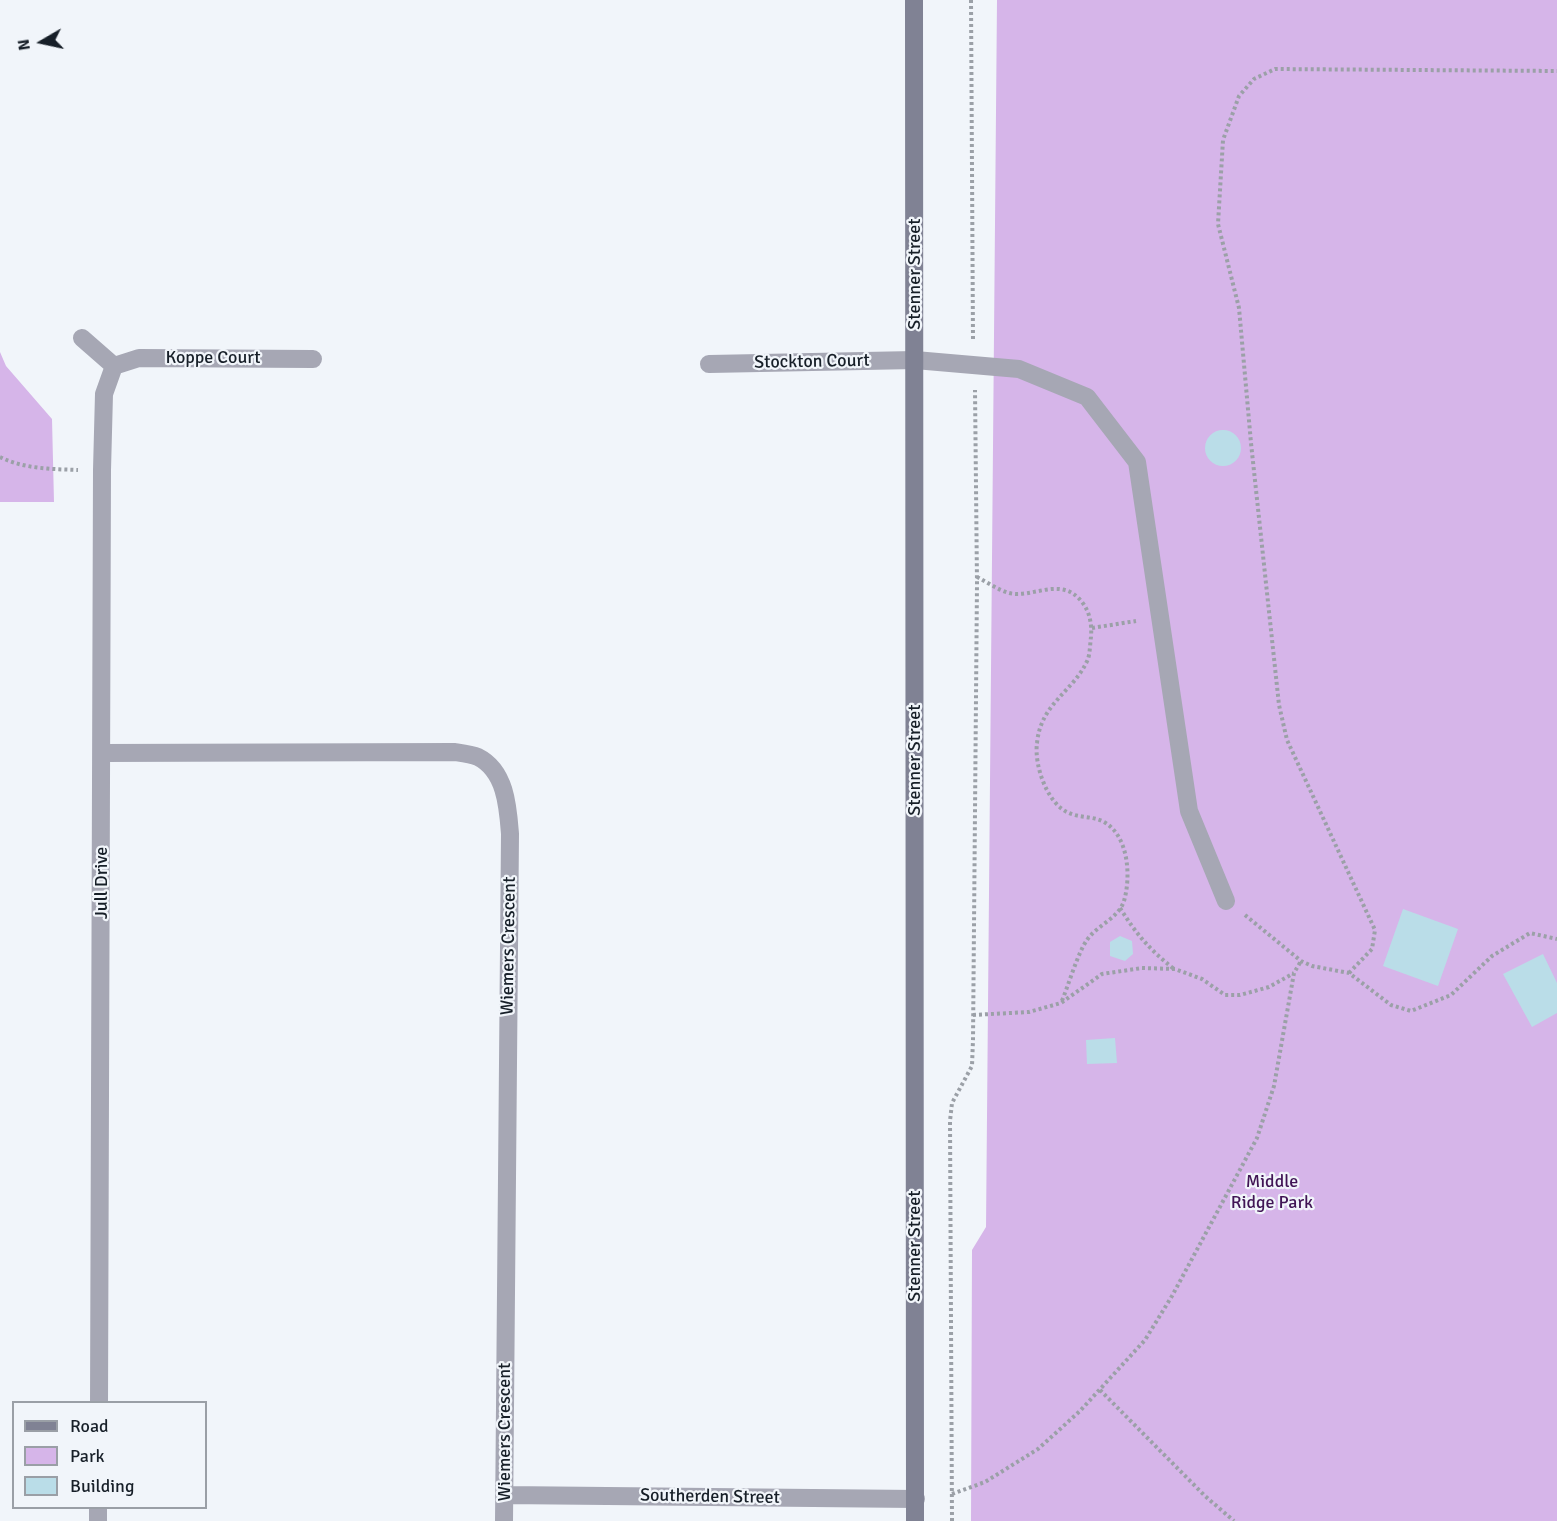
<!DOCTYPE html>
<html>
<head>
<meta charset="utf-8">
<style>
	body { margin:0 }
	#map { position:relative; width:1557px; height:1521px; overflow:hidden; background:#f1f5fa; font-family:Signika,sans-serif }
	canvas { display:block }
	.legend { position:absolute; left:12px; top:1401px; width:195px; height:108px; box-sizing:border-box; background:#f1f5fa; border:2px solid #9a9fa6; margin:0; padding:8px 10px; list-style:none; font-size:18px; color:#171f28 }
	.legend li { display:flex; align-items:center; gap:12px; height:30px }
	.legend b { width:30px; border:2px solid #9a9fa6 }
	.north { position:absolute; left:12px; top:12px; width:60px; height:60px; -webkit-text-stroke:4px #f1f5fa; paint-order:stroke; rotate:261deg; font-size:16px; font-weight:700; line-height:24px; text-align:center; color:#171f28 }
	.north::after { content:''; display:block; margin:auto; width:21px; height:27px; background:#171f28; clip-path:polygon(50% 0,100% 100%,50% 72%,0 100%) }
</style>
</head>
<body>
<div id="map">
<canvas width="1557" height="1521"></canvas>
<ul class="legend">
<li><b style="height:8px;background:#808294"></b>Road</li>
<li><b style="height:16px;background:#d6b5e9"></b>Park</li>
<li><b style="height:16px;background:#badde8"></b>Building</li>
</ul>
<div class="north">N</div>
</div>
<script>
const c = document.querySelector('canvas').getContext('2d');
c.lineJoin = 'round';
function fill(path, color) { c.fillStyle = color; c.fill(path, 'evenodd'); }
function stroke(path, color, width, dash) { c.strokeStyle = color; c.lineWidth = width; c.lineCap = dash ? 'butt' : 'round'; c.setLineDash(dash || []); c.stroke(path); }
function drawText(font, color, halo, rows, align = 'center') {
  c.font = font + ' Signika,sans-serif'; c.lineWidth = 4.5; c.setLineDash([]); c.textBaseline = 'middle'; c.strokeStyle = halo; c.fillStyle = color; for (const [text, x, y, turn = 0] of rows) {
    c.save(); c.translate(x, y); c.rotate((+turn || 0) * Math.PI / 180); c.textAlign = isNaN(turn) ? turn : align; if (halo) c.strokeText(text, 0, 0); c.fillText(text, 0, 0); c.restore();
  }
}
fill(new Path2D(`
	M997 0H1557V1521H971L972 1250 986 1227Z
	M0 352 6 366 52 419 54 502H0Z`), '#d6b5e9');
fill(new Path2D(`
	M1205 448a18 18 0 1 1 36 0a18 18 0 1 1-36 0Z
	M1403 909 1458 929 1438 986 1383 966Z
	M1120 936 1132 941 1133 954 1125 961 1110 956V942Z
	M1543 954 1557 983V1013L1532 1027 1503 974Z
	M1115 1038 1117 1063 1087 1064 1086 1040Z`), '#badde8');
stroke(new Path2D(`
	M971 0 973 340
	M0 457C24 469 52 469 78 470
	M977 577C987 582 998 590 1009 593 1032 599 1061 575 1082 602 1090 612 1092 625 1091 637 1090 644 1090 653 1088 659 1074 692 1041 702 1037 743 1034 765 1047 804 1069 813 1080 818 1093 816 1104 822 1129 836 1131 877 1124 901 1118 919 1097 925 1087 940 1078 952 1068 987 1061 1003
	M1092 628 1136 621
	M1120 908C1137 935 1149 949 1174 969
	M1245 915 1301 961 1312 966 1349 973 1391 1005 1411 1011 1451 995 1492 956 1530 933 1557 939
	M1349 973 1372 949 1375 930 1287 740 1279 705 1251 443 1239 308 1218 224 1223 140 1239 96 1254 79 1275 69 1557 71
	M973 1015 1029 1012 1061 1003 1102 974 1142 968 1175 969 1202 979 1225 995H1240L1269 987 1294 973
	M1100 1390 1205 1496 1234 1521
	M952 1494 985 1482 1038 1449 1080 1411 1145 1340 1172 1296 1257 1138 1274 1086 1294 973 1301 961
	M952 1521 950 1121 952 1103 972 1066 973 1040 977 583 975 390`), '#9ba0a7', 4, [3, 3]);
stroke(new Path2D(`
	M915 360 1019 369 1087 397 1137 462 1189 811 1226 901`), '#a6a7b4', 18);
stroke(new Path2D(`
	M82 338 114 366
	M709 364 915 360
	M114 366 139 358 313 359
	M102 753 454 752C461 753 471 754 478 757 506 771 508 808 510 834L504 1521
	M99 1402 102 470 104 394 114 366
	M504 1495 916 1499
	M98 1521V1508`), '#a6a7b4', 18);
stroke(new Path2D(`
	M914 0 915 1521`), '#808294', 18);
drawText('18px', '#171f28', '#f1f5fa', [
	["Stenner Street",915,274,-90],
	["Koppe Court",213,358],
	["Stockton Court",812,362,-1],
	["Stenner Street",915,760,-90],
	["Jull Drive",102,883,-90],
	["Wiemers Crescent",509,946,-89],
	["Stenner Street",915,1246,-90],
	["Wiemers Crescent",505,1432,-90],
	["Southerden Street",710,1497,1]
]);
drawText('18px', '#411555', '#f1f5fa', [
	["Middle",1272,1182],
	["Ridge Park",1272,1203]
]);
</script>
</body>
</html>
